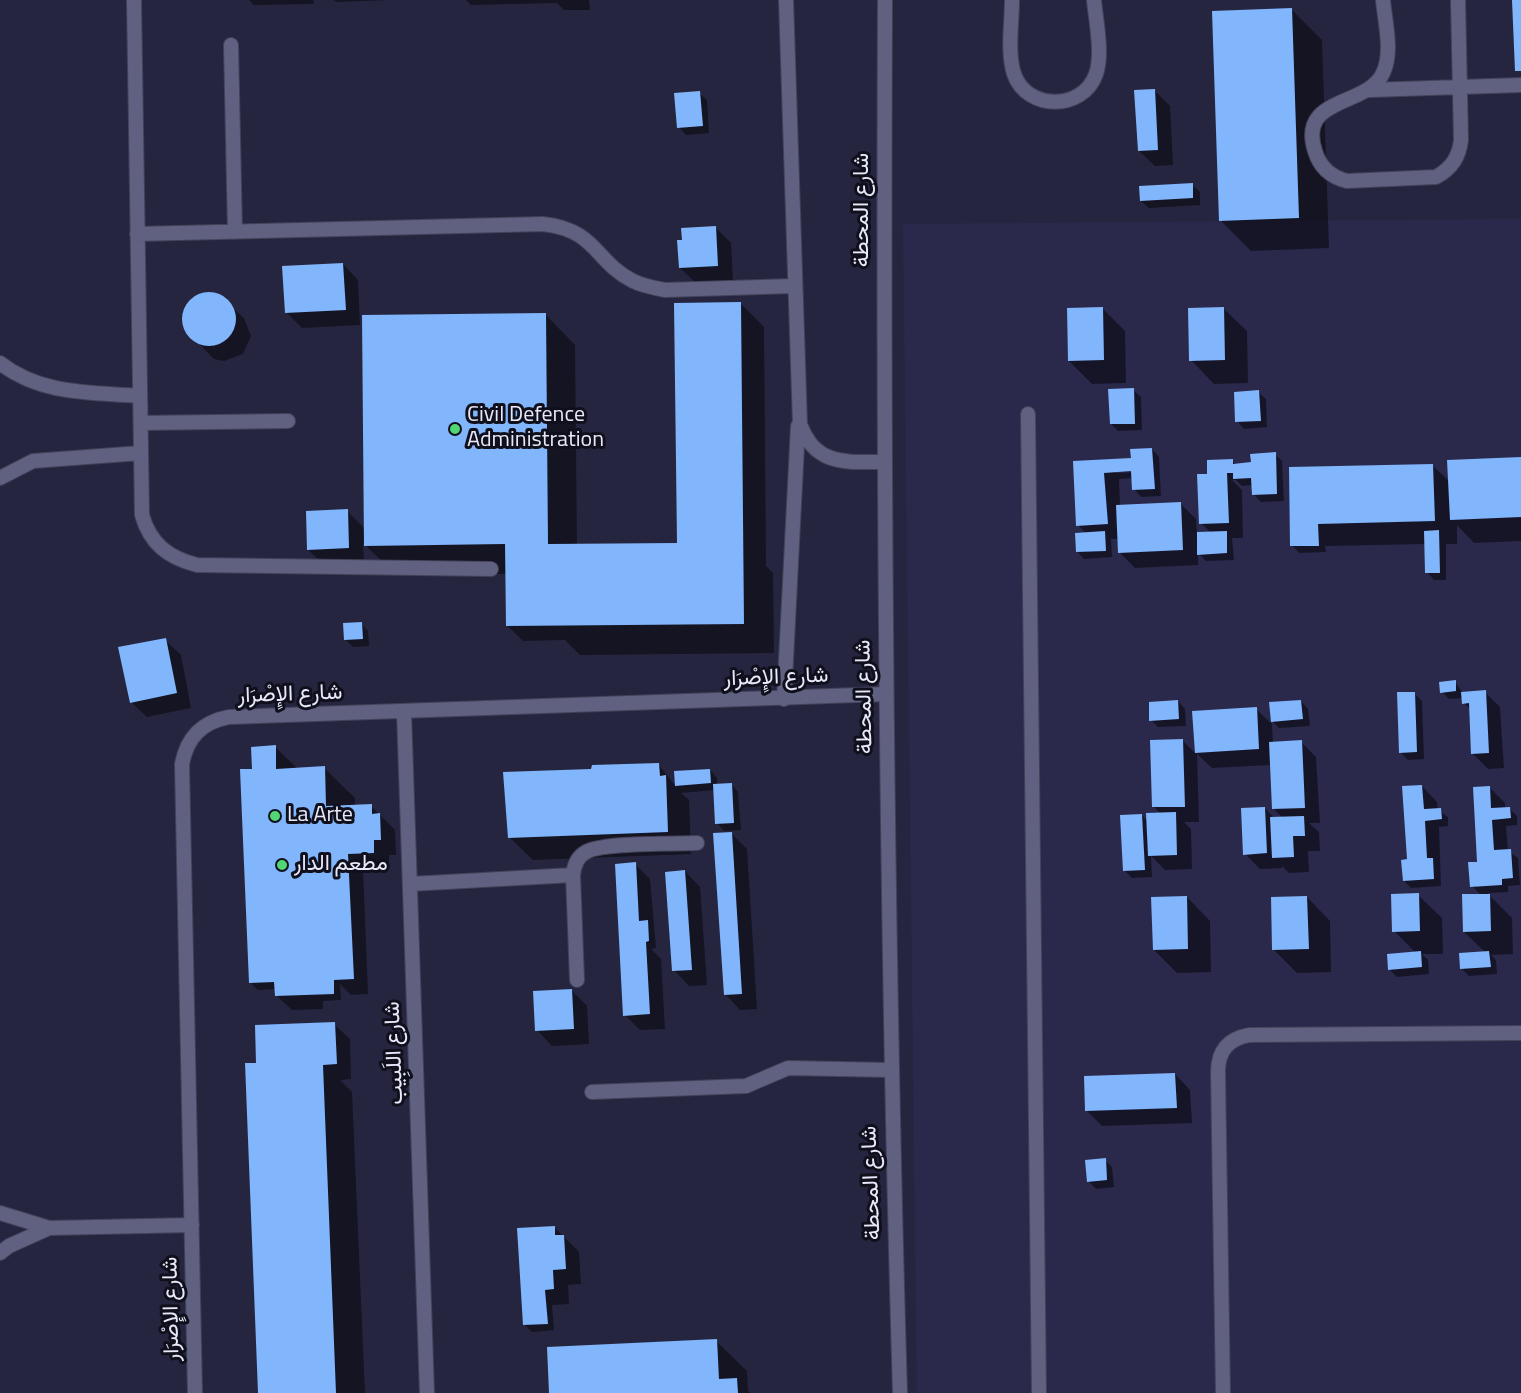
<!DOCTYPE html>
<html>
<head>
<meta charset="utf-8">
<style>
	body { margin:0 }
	canvas { display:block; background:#252540 }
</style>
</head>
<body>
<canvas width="1521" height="1393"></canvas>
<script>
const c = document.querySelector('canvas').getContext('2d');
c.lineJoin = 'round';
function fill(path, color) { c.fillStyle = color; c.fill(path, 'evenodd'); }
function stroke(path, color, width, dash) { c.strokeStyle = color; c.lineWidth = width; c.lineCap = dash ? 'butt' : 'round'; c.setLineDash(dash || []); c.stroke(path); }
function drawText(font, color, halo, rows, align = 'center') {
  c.font = font + ' "Titillium Web",Vazirmatn,sans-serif'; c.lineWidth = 6; c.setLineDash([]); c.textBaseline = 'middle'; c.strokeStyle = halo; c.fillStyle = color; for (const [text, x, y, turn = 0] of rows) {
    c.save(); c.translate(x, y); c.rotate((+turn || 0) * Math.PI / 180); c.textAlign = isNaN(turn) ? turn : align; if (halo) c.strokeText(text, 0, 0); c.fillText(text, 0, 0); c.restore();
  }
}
fill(new Path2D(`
	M1521 219V1393H917L903 224Z`), '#2a294b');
fill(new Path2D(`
	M249 0H313L314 4 254 5Z
	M334 0H391L336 2Z
	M466 0H589L590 10H564L557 3 471 5Z
	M1292 10 1322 40 1329 248 1251 251 1220 220Z
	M1154 90 1170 106 1173 165 1155 166 1139 151Z
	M699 93 707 100 709 133 686 135 679 127Z
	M1192 185 1200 192V205L1149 208 1141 201Z
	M715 227 731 243 733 281 696 283 680 268Z
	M343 264 358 280 360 325 302 328 286 312Z
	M210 293 219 296 244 318 251 336 243 354 224 361 214 359 184 328 183 318 191 300Z
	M741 304 764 327 766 566 773 573 774 653 580 655 565 640 523 641 507 625V574L396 575 363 543 364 563 324 565 308 550 347 511 365 529 545 314 575 345 577 545 678 544Z
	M1102 308 1125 331 1126 383 1092 384 1069 361Z
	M1223 308 1247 331 1248 383 1214 384 1191 360Z
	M1133 390 1141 397 1142 430 1118 431 1111 424Z
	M1258 392 1266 399 1267 427 1244 429 1237 421Z
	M1152 449 1159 457 1161 496 1141 497 1134 489 1133 478 1119 479 1120 506 1181 504 1196 519 1197 534 1211 533 1201 523 1209 476 1232 460 1236 465 1252 463 1275 454 1282 461 1284 501 1261 502 1253 494V485L1242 486 1236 480H1232L1242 490 1243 538H1232L1234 560 1206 561 1198 553V565L1135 568 1119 552V539H1111L1112 557 1084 559 1077 551 1087 534 1078 525 1074 463 1132 460ZM1139 469V472L1116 473 1113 470Z
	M1521 458V541L1474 543 1457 525V544H1446V580H1434L1427 572 1426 544 1325 546 1326 552 1299 553 1292 545 1290 468 1433 466 1450 482Z
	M361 623 368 631 369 646 353 647 346 640Z
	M165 640 181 655 191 708 147 717 131 702Z
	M1455 682 1463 693 1485 692 1500 707 1504 768 1488 769 1473 754 1471 710 1464 703 1463 698 1449 699 1442 692Z
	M1414 693 1422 701 1424 759 1408 760 1401 753Z
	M1178 701 1185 709 1186 726 1158 727 1151 720Z
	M1301 701 1308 709 1310 726 1279 728 1272 721Z
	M1256 709 1272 724 1273 743 1301 742 1316 757 1320 823H1309L1319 832 1320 851H1308L1309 872 1289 873 1282 866V868L1260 869 1245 854 1265 808 1275 819 1283 818 1274 809 1271 765 1212 768 1197 754 1199 822H1184L1191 829 1192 869 1165 870 1151 856 1152 877 1132 878 1124 870 1142 815 1148 822 1161 814 1154 807 1182 740 1196 754 1194 713Z
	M275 747 298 769 324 768 355 798V807L371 806 395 830 396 855H389V868L363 869 368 994 351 995 340 984 341 1000 323 1001V1009L292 1010 276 995V989L258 990 250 982 253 770Z
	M658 764 677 788 676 773 710 770 717 778V785L731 784 738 792 741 830 724 831 717 823 715 790 681 793 689 800 691 854 533 860 509 837 591 771Z
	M1422 786 1437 802 1438 810 1448 817V826L1439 827 1441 886 1411 888 1404 881 1410 861Z
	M1489 787 1505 803V809L1509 808 1517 816V825L1506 826 1508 851 1518 858 1520 885 1508 886V892L1487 893 1512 918 1513 954 1491 955 1496 960 1497 974 1469 976 1461 968 1486 953 1464 932 1481 895 1472 886 1481 863Z
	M732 834 747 849 757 1009 740 1010 725 994Z
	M635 864 650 879 656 948 651 949 661 959 665 1029 640 1030 625 1015Z
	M685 871 700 887 707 985 689 986 674 970Z
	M1418 895 1442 918 1443 954H1422L1428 960 1429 974 1397 977 1389 969 1416 953 1394 931Z
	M1187 897 1210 921 1211 972 1177 973 1154 950Z
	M1307 897 1330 921 1331 972 1297 973 1274 950Z
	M571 990 587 1006 589 1044 552 1046 537 1030Z
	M334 1024 350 1039 351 1079 340 1080 352 1092 365 1393H259L258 1064Z
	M1175 1074 1190 1090 1192 1123 1102 1126 1086 1110Z
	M1105 1160 1112 1167 1114 1187 1096 1189 1088 1181Z
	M554 1227 579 1252 581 1284 568 1285 569 1304 552 1305 554 1330 532 1332 525 1325Z
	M716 1341 747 1371 748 1390 750 1393H551Z`), '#0007');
fill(new Path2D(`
	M1512 0H1521V71H1515Z
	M1292 8 1299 218 1219 221 1212 11Z
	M1155 89 1158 150 1138 151 1134 90Z
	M700 91 703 126 677 128 674 93Z
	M1193 183V198L1140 201 1139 186Z
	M716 226 718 266 679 268 677 240H682L681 228Z
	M343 263 346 310 285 313 282 266Z
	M182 319a27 27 0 1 1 54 0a27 27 0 1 1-54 0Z
	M741 302 744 624 506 626 505 544 364 546 362 315 546 313 548 544 677 543 674 303Z
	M1103 307 1104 360 1068 361 1067 308Z
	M1224 307 1225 360 1189 361 1188 308Z
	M1134 388 1135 424H1110L1108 389Z
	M1259 390 1261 421 1235 422 1234 392Z
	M1152 448 1155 489 1132 490 1131 471 1104 473 1108 524 1076 526 1073 461 1131 458 1130 449Z
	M1276 452 1277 494 1252 495 1251 478 1233 479V473H1227L1229 523 1199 524 1197 474H1207V460L1233 459V464L1251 462 1250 454Z
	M1521 457V517L1450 520 1447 460Z
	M1433 464 1435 521 1318 524 1319 546H1290L1289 467Z
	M1181 502 1183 550 1118 553 1116 505Z
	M348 509 349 548 307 550 306 511Z
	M1439 530 1440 573H1425L1424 531Z
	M1105 531 1106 551 1076 552 1075 533Z
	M1227 531V553L1197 555V532Z
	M362 622 363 639 344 640 343 623Z
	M166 638 177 693 130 703 118 647Z
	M1456 680V691L1440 693 1439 682Z
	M1486 690 1489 753 1471 754 1469 703 1462 704 1461 692Z
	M1397 692H1415L1417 752 1399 753Z
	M1178 700 1179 719 1149 721V702Z
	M1301 700 1303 719 1271 722 1269 702Z
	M1257 707 1259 749 1195 753 1192 711Z
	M1183 739 1185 807H1152L1150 740Z
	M1302 740 1305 808 1272 809 1269 742Z
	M276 745V769L325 766 326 806 372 804V814L380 813 381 840H374V853L348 854 354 979 334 980V994L275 996 274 982 249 983 240 769H252L251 747Z
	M659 763 660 776 666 775 668 832 508 838 503 772 591 769 592 765Z
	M710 769 711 783 675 786 674 771Z
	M732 783 734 823 715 824 713 784Z
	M1422 785 1424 809 1441 808 1442 819 1425 821 1427 858H1433L1434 879 1403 881 1401 860 1407 859 1402 786Z
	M1490 786 1491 808 1510 807 1511 818 1492 820 1494 850 1511 849 1513 878 1502 879V885L1470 887 1468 862H1477L1473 787Z
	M1265 807 1267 853 1243 855 1241 808Z
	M1176 812 1177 855 1148 856 1146 813Z
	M1142 814 1145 870 1123 871 1120 815Z
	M1304 816 1305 836H1293L1294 857 1272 858 1270 817Z
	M732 832 742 994 724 995 713 833Z
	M636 862 639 921 648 920 649 941 646 942 650 1014 623 1016 615 864Z
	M685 870 692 970 672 971 665 872Z
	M1419 893 1420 931 1392 932 1391 894Z
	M1462 894H1490L1491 931 1463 932Z
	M1187 896 1188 949 1153 950 1151 897Z
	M1307 896 1309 949 1272 950 1271 897Z
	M1421 951 1422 967 1388 970 1387 954Z
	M1489 951 1491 967 1460 969 1459 953Z
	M572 989 574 1029 535 1031 533 991Z
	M335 1022 337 1064 323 1065 336 1393H258L245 1063H256L255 1025Z
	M1175 1073 1177 1108 1085 1111 1084 1076Z
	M1106 1158 1107 1180 1087 1182 1085 1160Z
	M555 1226V1235H564L566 1269 553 1270 554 1289 545 1290 548 1324 523 1325 517 1228Z
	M717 1339 719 1379 737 1378 738 1393H549L547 1347Z`), '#81b5fc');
const service = new Path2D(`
	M134 0 142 515C150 544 169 558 197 565L491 569
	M786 0 800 424C815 466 846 462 883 462
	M885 0C883 465 886 929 900 1393
	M1012 0C1012 23 1007 52 1014 74 1027 111 1083 111 1096 74 1103 53 1096 22 1094 0
	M1383 0C1385 22 1393 53 1383 73 1368 107 1297 96 1315 151 1320 168 1331 177 1347 181L1436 177C1452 168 1459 157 1461 140L1458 0
	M231 45 235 232
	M1370 90 1521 85
	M137 234 543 224C597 230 594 261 633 281 643 286 654 288 665 290L794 286
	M0 363C41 395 90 392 140 396
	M1028 414 1039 1393
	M141 423 288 421
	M0 478 33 461 141 453
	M784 699 798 426
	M404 712 427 1393
	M410 884 573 875
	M577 980 573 875C574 865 577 857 586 852 601 842 675 844 697 843
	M592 1092 746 1086 788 1068 890 1070
	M0 1213 49 1228 192 1225
	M0 1253 9 1246 49 1228
	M195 1393 182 764C187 737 202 722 229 717L886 694
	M1223 1393 1218 1072C1218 1051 1228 1039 1249 1035L1521 1033`);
stroke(service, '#434259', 16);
stroke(service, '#606180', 14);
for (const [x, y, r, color] of [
	[455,429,6,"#50d674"],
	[275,816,6,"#50d674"],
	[282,865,6,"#50d674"]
]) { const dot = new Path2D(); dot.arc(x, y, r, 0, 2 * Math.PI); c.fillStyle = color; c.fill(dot); stroke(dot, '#10101c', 2); }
drawText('22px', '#e7e9fb', '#10101c', [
	["شارع المحطة",863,210,-90],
	["شارع الإِصْرَار",776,678,-2],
	["شارع الإِصْرَار",290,695,-2],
	["شارع المحطة",865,697,-91],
	["شارع اللَبِيب",395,1053,-92],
	["شارع المحطة",872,1183,-92],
	["شارع الإِصْرَار",172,1309,-91]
]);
drawText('22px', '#e7e9fb', '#10101c', [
	["Civil Defence",467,416],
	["Administration",467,441],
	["La Arte",287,816],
	["مطعم الدار",294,865]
], 'left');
</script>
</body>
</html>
